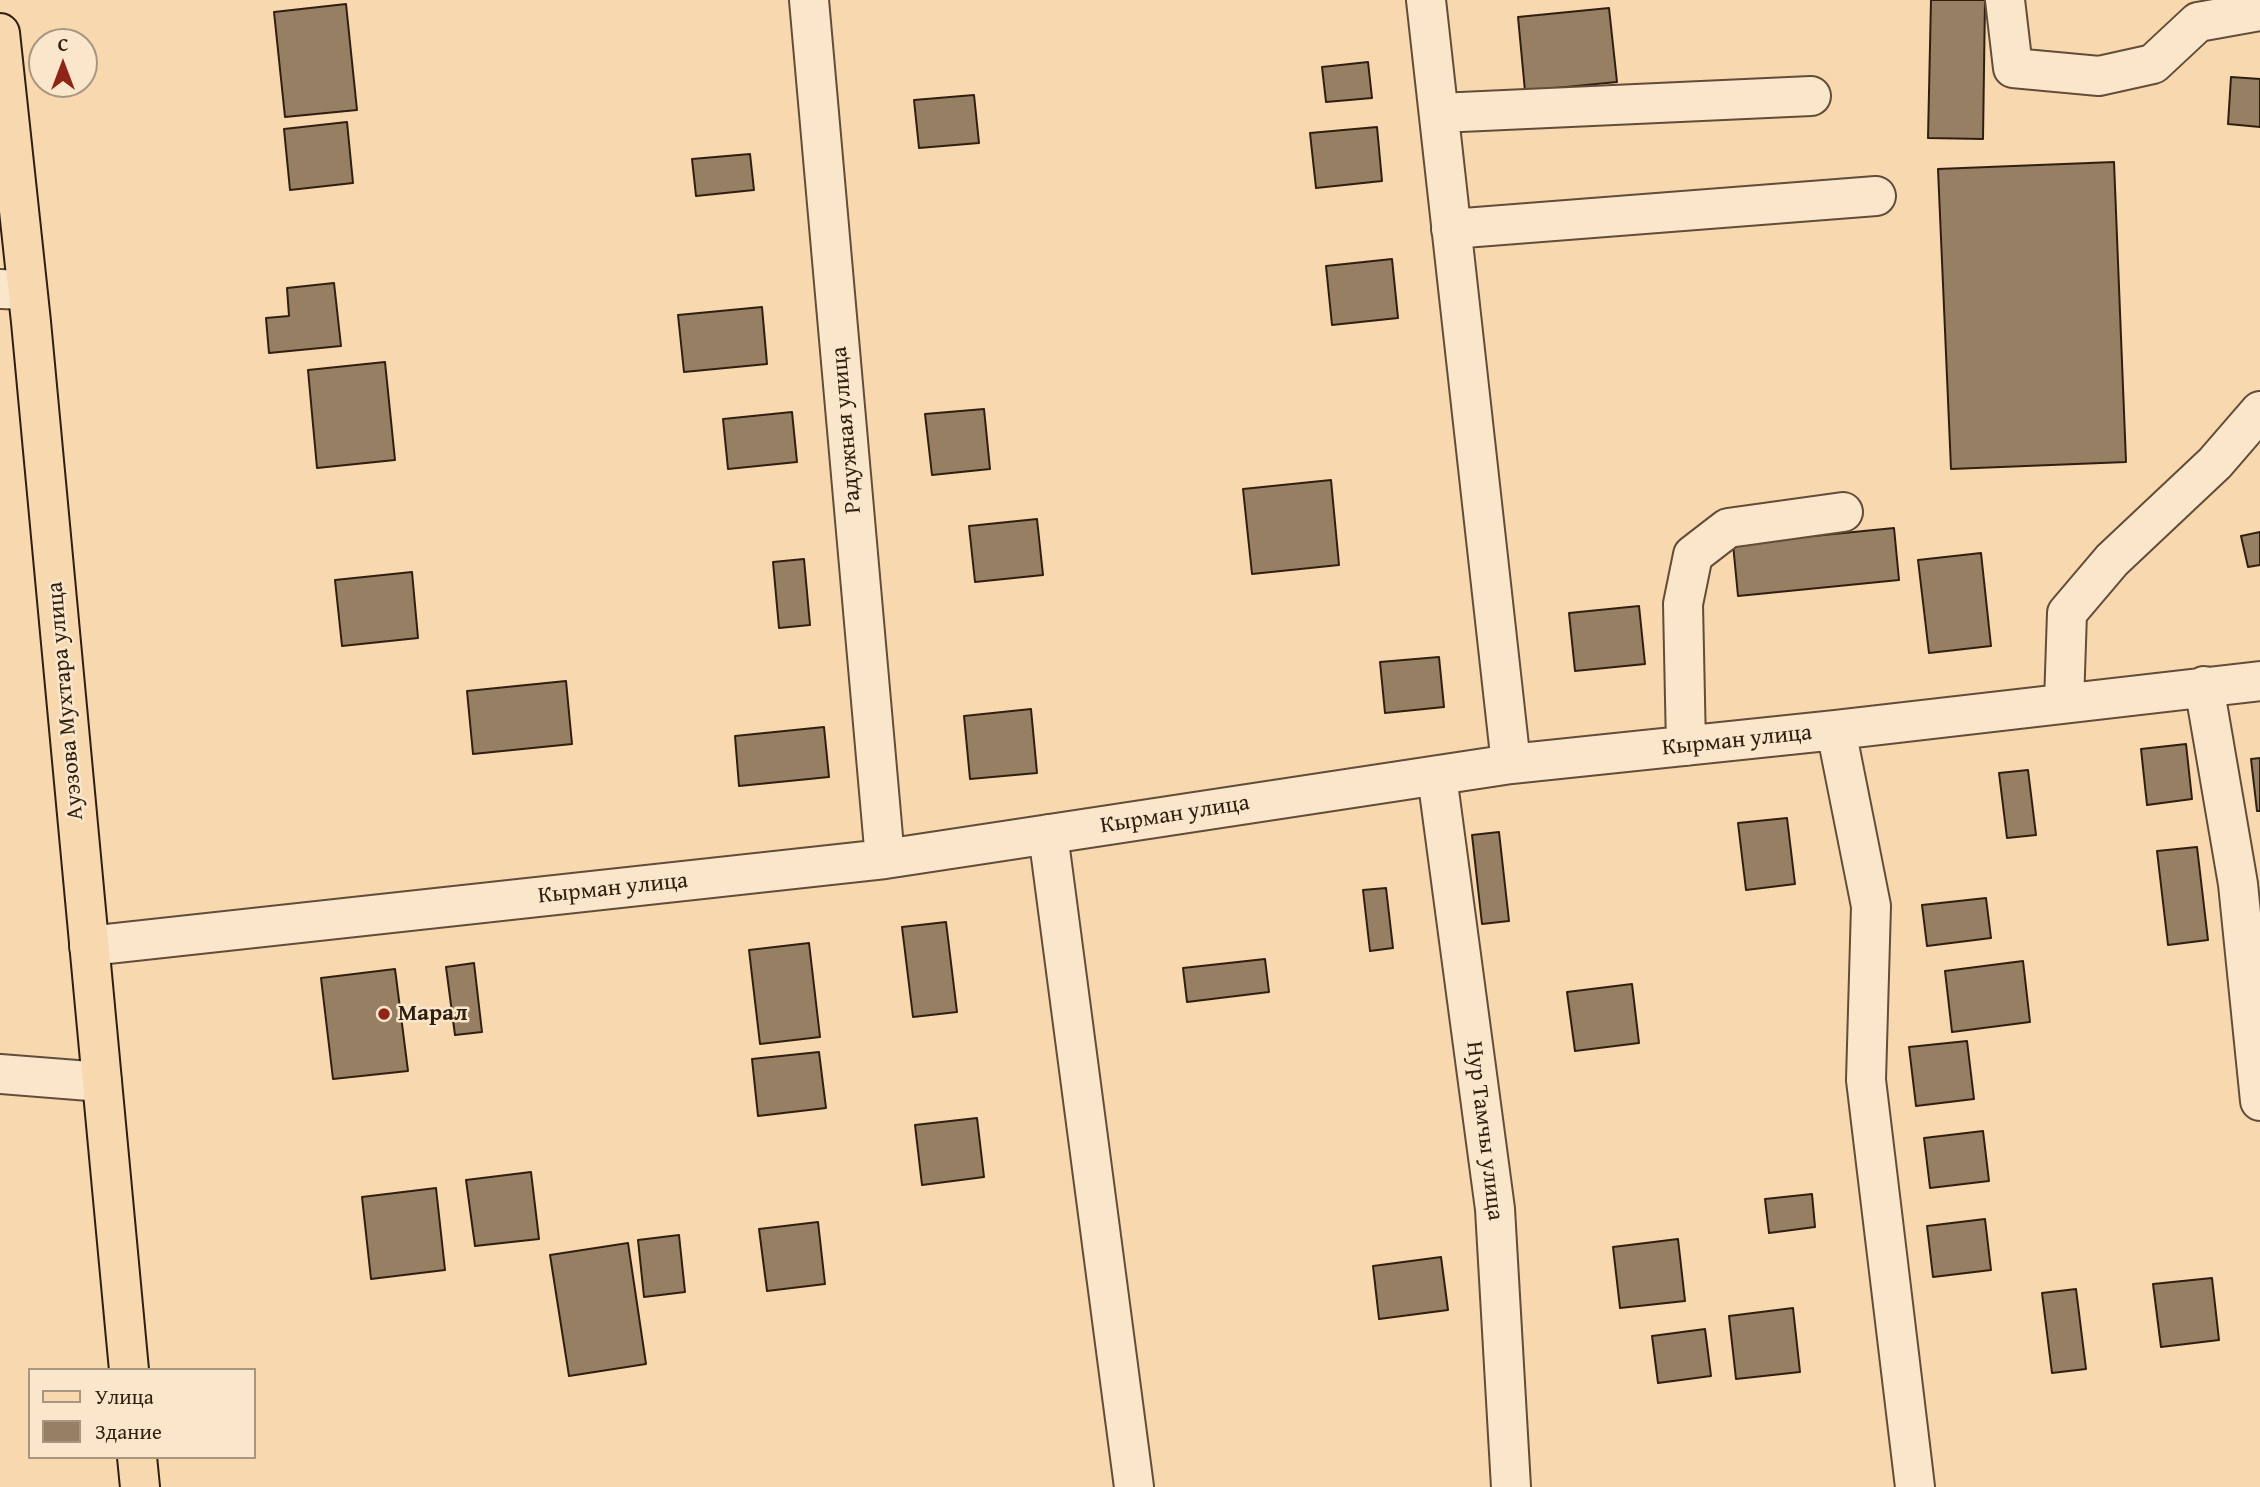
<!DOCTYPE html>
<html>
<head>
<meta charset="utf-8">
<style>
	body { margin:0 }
	#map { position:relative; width:2260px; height:1487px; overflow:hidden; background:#f7d8af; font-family:"Gentium Book Plus",serif }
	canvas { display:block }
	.legend { position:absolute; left:28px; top:1368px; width:228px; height:91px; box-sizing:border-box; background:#fae6cb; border:2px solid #a99680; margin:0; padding:9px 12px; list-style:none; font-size:21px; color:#2f1f10 }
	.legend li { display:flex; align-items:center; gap:14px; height:35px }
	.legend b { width:35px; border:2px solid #a99680 }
	.north { position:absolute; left:28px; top:28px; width:70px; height:70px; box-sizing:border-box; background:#fae6cb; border:2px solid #a99680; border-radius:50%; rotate:0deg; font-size:19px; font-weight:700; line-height:28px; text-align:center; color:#2f1f10 }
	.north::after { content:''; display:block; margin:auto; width:24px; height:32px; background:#8f2418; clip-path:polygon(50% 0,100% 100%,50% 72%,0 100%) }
</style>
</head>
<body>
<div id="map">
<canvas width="2260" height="1487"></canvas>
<ul class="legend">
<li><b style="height:9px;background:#f7d8af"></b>Улица</li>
<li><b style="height:19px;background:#977f63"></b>Здание</li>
</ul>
<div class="north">С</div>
</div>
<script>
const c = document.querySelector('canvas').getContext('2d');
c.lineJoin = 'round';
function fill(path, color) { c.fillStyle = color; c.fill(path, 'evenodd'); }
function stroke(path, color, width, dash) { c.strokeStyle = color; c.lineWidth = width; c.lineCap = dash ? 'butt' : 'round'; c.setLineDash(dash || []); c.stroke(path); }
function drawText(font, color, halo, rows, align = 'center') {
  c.font = font + ' "Gentium Book Plus",serif'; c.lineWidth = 5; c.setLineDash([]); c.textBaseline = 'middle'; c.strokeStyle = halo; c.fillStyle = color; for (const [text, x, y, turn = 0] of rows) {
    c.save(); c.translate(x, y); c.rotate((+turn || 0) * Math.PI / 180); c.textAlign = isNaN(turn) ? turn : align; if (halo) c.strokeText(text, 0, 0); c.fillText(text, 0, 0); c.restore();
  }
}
const building = new Path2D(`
	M1931 0H1985L1983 139 1928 138Z
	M346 4 357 110 285 117 274 12Z
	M1609 8 1617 82 1525 91 1518 17Z
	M1368 62 1372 98 1326 102 1322 67Z
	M2231 77 2260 79V127L2228 124Z
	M974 95 979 143 919 148 914 100Z
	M347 122 353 183 290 190 284 129Z
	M1377 127 1382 181 1316 188 1310 133Z
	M750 154 754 190 696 196 692 159Z
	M2114 162 2126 462 1951 469 1938 169Z
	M1392 259 1398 318 1332 325 1326 266Z
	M334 283 341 346 269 353 266 318 289 316 287 288Z
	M762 307 767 364 684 372 678 315Z
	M385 362 395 460 317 468 308 370Z
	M984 409 990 469 932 475 925 414Z
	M792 412 797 462 728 469 723 419Z
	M1331 480 1339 565 1252 574 1243 489Z
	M1037 519 1043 575 975 582 969 526Z
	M1894 528 1899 580 1738 596 1733 544Z
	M2260 532V565L2248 567 2241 536Z
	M1981 553 1991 646 1929 653 1918 560Z
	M804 559 810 625 779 628 773 562Z
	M412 572 418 638 342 646 335 580Z
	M1639 606 1645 664 1575 671 1569 613Z
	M1439 657 1444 707 1385 713 1380 662Z
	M566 681 572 744 473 754 467 691Z
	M1031 709 1037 773 970 779 964 716Z
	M824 727 829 777 739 786 735 736Z
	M2186 744 2192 799 2147 805 2141 749Z
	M2260 758V811H2257L2251 759Z
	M2028 770 2036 835 2007 838 1999 773Z
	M1787 818 1795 884 1746 890 1738 823Z
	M1499 832 1509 921 1482 924 1472 835Z
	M2197 847 2208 940 2168 945 2157 851Z
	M1386 888 1393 948 1370 951 1363 890Z
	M1986 898 1991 938 1927 946 1922 905Z
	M946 922 957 1012 913 1017 902 927Z
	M809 943 820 1037 760 1044 749 950Z
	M1265 959 1269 992 1187 1002 1183 968Z
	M2023 961 2030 1022 1952 1032 1945 971Z
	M474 963 482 1032 455 1035 446 967Z
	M395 969 408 1071 333 1079 321 978Z
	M1632 984 1639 1043 1575 1051 1567 992Z
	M1967 1041 1974 1099 1916 1106 1909 1047Z
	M819 1052 826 1108 758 1116 752 1059Z
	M977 1118 984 1177 922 1185 915 1125Z
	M1983 1131 1989 1181 1930 1188 1924 1138Z
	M531 1172 539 1239 475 1246 466 1180Z
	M436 1188 445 1270 371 1279 362 1197Z
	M1812 1194 1815 1227 1769 1233 1765 1199Z
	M1985 1219 1991 1270 1933 1277 1927 1226Z
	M818 1222 825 1284 767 1291 759 1229Z
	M679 1235 685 1292 644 1297 638 1240Z
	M1678 1239 1685 1301 1620 1308 1613 1247Z
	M628 1243 646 1364 569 1376 550 1255Z
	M1441 1257 1448 1310 1379 1319 1373 1266Z
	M2212 1278 2219 1340 2161 1347 2153 1284Z
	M2076 1289 2086 1369 2052 1373 2042 1293Z
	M1793 1308 1800 1372 1736 1379 1729 1316Z
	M1705 1329 1711 1376 1658 1383 1652 1336Z`);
fill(building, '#977f63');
stroke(building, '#2f1f10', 2);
const minor = new Path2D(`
	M809 0 885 859
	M1426 0 1511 764
	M2005 0 2013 68 2099 76 2153 64 2198 22 2260 11
	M1439 113 1811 96
	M1451 229 1876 196
	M0 289 27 290
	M2204 686 2238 884 2260 1101
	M2064 703 2067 613 2112 560 2215 463 2260 411
	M1836 730 1871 906 1866 1080 1915 1487
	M1686 746 1683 604 1693 555 1728 528 1843 512
	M1437 776 1495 1209 1511 1487
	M1048 834 1134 1487
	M89 946 885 859 1511 764 1836 730 2260 681
	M0 1074 102 1082`);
const major = new Path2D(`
	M0 33 31 322 129 1370
	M137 1457 140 1487`);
stroke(minor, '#614d38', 42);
stroke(major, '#2f1f10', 42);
stroke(minor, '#fae6cb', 38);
stroke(major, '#f7d8af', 38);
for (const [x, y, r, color] of [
	[384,1014,7,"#8f2418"]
]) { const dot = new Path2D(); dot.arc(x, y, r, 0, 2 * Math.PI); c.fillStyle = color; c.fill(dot); stroke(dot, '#fae6cb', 2.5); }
drawText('23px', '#2f1f10', '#fae6cb', [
	["Радужная улица",847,430,-95],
	["Ауэзова Мухтара улица",66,701,-95],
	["Кырман улица",1737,741,-6],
	["Кырман улица",1175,815,-9],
	["Кырман улица",613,889,-6],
	["Нур Тамчы улица",1484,1131,83]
]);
drawText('bold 23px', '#2f1f10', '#fae6cb', [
	["Марал",398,1014]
], 'left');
</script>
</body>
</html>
